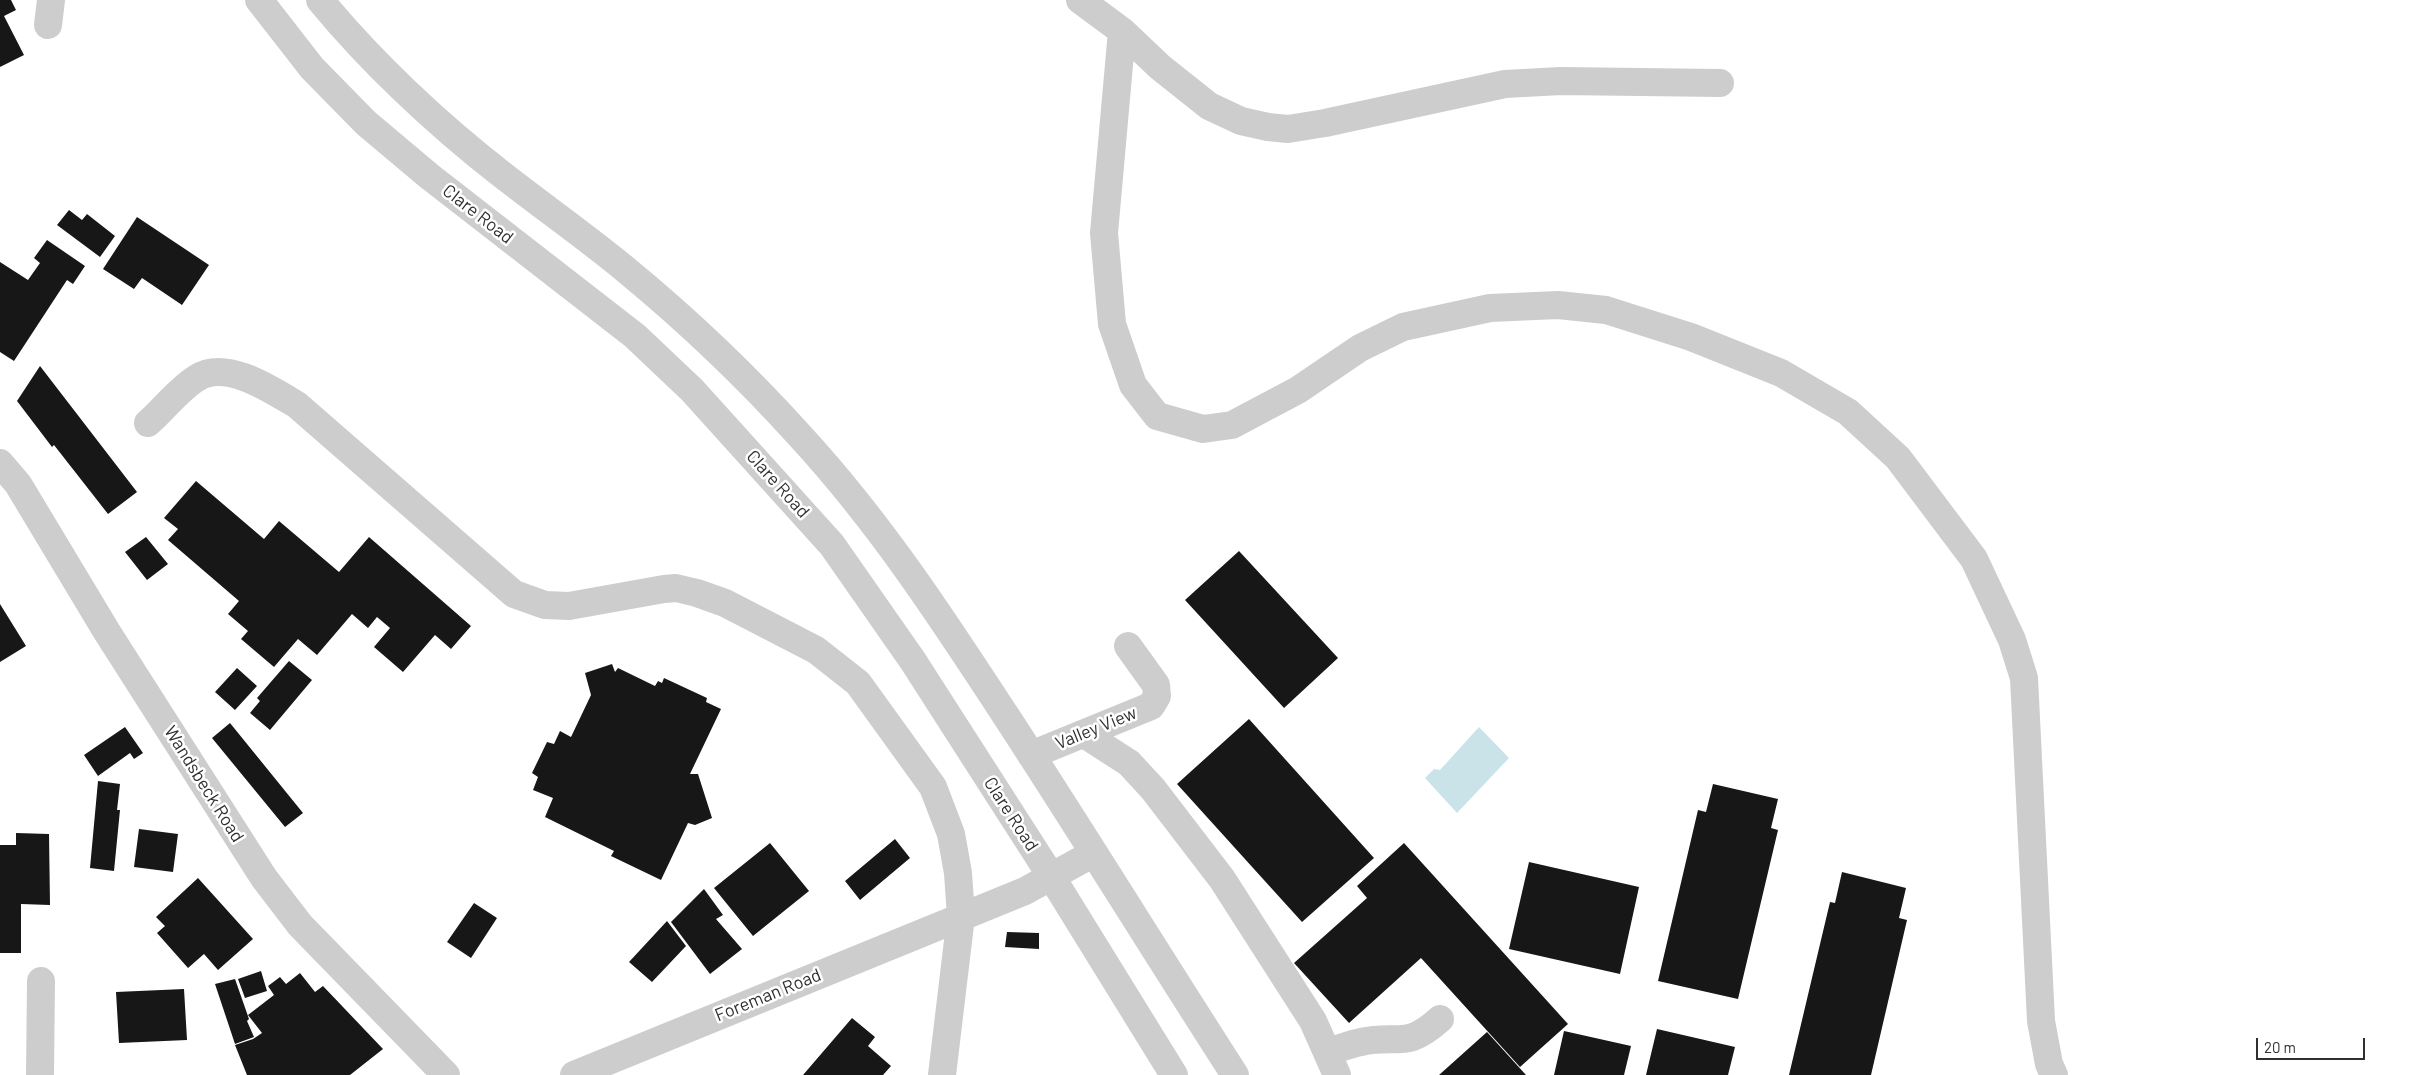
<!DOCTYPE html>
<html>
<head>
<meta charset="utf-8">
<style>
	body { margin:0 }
	#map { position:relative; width:2433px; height:1075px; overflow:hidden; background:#fff; font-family:Barlow,sans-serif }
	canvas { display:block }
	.scale { position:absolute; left:2256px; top:1038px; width:109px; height:22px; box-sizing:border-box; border:2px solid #303030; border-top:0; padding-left:6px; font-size:15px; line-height:18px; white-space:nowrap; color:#303030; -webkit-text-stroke:4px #fff; paint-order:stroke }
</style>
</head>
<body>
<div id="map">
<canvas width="2433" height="1075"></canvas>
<div class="scale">20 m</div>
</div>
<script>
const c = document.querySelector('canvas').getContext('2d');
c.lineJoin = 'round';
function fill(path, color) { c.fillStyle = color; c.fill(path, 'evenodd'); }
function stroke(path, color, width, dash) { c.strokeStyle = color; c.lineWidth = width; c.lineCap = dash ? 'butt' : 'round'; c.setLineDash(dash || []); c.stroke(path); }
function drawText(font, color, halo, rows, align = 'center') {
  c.font = font + ' Barlow,sans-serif'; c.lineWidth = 5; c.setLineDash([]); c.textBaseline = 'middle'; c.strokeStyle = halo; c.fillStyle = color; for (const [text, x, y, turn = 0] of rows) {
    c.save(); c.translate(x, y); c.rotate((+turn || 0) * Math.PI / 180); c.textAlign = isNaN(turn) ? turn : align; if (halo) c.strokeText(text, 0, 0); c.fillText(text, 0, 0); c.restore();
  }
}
fill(new Path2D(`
	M1479 727 1509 758 1457 813 1425 778 1434 769 1440 770Z`), '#c9e3e9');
fill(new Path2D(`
	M0 0H11L16 10 4 16 24 55 0 67Z
	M69 210 82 220 87 214 115 236 100 257 57 225Z
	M137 217 209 265 182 305 142 278 134 289 103 269Z
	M47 240 85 266 73 284 67 280 14 361 0 352V262L28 280 40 263 34 258Z
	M40 366 137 492 108 514 54 445 52 447 17 401Z
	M196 481 264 539 279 521 339 572 369 537 471 626 451 649 435 635 403 672 374 647 390 628 377 617 368 628 352 614 317 655 298 639 274 667 241 639 248 631 228 614 239 601 168 540 178 529 164 518Z
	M146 537 168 564 147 580 125 552Z
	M1239 551 1338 658 1284 708 1185 600Z
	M0 604 26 646 0 662Z
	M289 661 312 680 270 730 250 713 260 701 257 698Z
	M612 664 615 672 618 668 655 686 658 681 662 683 664 678 707 698 706 702 721 709 690 774H698L712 818 695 825 688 823 661 880 611 856 614 851 545 817 553 798 533 790 538 777 532 773 547 742 554 744 560 731 571 737 591 695 585 673Z
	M237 668 257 686 235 710 215 692Z
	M1249 719 1374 858 1302 922 1177 784Z
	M230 723 303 813 285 827 212 738Z
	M125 727 143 753 134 759 130 753 98 776 84 755Z
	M98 781 120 784 117 810H120L114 871 90 868Z
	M1713 784 1778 799 1771 828 1778 830 1738 999 1658 981 1698 810 1706 812Z
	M139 829 178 834 173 872 134 867Z
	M16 833 49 834 50 905 21 904V953H0V845H16Z
	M895 839 910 858 860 900 845 881Z
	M770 843 809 891 753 936 714 888Z
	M1404 843 1568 1024 1520 1067 1421 958 1349 1023 1294 963 1367 898 1357 886Z
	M1529 862 1639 887 1620 974 1509 949Z
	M1842 872 1906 888 1899 918 1907 920 1871 1075H1789L1830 902 1835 903Z
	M198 878 253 939 218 970 204 954 188 968 157 933 165 926 156 917Z
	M704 889 723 915 716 919 742 949 710 974 671 922Z
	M474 903 497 918 471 958 447 942Z
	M667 921 686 946 652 982 629 962Z
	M1007 932 1039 933V949L1005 947Z
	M261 971 267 991 245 998 238 979Z
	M300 973 315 992 323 986 383 1049 350 1075H247L235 1045 253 1039 262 1033 248 1015 274 995 268 986 280 977 286 984Z
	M235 979 249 1019 247 1021 254 1037 235 1044 215 984Z
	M184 989 187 1040 119 1043 116 992Z
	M852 1018 875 1037 868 1046 891 1066 883 1075H803Z
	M1657 1029 1735 1047 1728 1075H1646Z
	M1564 1031 1631 1046 1624 1075H1554Z
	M1487 1032 1526 1075H1439Z`), '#171717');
stroke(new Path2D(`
	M259 0 312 68 366 123 429 176 635 336 692 390 832 545 913 661 1051 876 1174 1075
	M320 0C371 62 437 124 500 173 542 206 585 236 625 269 687 320 747 377 801 437 881 524 944 621 1008 719 1085 837 1159 957 1235 1075
	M1080 0 1122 31 1160 67 1209 106 1241 121 1268 127 1288 129 1325 123 1505 84 1561 81 1720 83
	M48 25 51 0
	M1122 31 1104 233 1112 324 1133 385 1157 416 1203 429 1232 425 1298 390 1360 348 1403 327 1490 308 1558 305 1606 310 1691 337 1781 373 1848 412 1898 458 1974 559 2012 640 2024 678 2041 1021 2049 1064 2054 1075
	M148 423C163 410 180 388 197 378 226 359 272 390 297 405L514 594 545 605 569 606 664 589 676 588 697 593 725 603 816 650 858 683 933 787 951 834 958 873 961 916 942 1075
	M0 463 18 484 107 632 264 878 300 925 446 1075
	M1084 734 1129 763 1153 789 1222 879 1313 1021 1337 1075
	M1031 755 1151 706 1157 696 1156 685 1128 646
	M1327 1052C1338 1049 1350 1044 1361 1042 1398 1034 1406 1050 1440 1019
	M40 1075 41 981
	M574 1075 1025 891 1094 853`), '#cdcdcd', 28);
drawText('18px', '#303030', '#fff', [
	["Clare Road",478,214,38],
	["Clare Road",778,484,48],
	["Valley View",1096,728,-22],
	["Wandsbeck Road",204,784,58],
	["Clare Road",1011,814,57],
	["Foreman Road",768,995,-22]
]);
</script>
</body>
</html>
